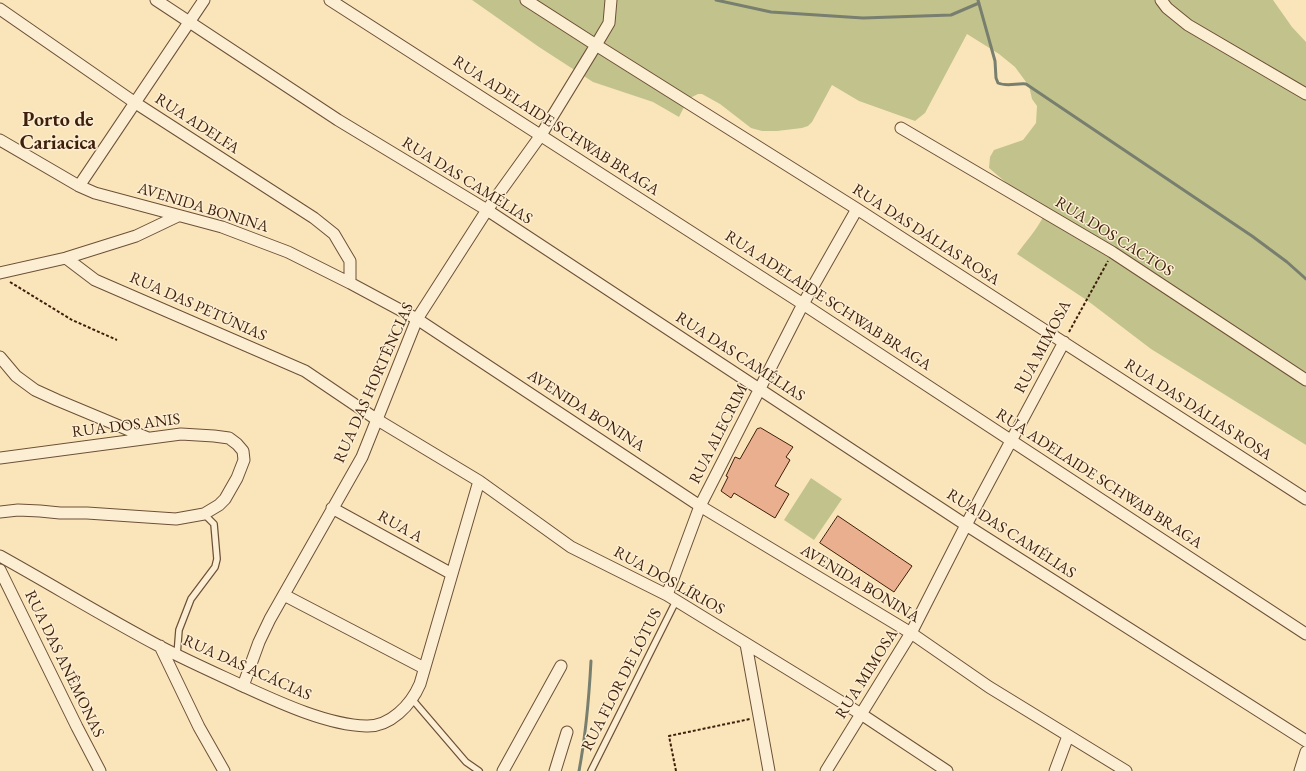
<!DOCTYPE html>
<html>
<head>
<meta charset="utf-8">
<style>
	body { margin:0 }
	canvas { display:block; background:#fae5ba }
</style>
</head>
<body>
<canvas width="1306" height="771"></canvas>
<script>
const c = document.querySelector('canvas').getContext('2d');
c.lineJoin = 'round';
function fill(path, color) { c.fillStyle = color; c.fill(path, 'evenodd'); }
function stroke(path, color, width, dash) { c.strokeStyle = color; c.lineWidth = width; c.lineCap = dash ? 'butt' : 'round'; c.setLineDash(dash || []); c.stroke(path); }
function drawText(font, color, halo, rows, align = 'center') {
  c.font = font + ' "EB Garamond",serif'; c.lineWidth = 3; c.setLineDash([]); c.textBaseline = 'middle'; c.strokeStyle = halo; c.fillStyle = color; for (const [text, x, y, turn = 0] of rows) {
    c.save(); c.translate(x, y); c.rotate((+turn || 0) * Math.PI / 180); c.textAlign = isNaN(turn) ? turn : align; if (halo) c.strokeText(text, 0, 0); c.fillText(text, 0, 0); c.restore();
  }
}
fill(new Path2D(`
	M472 0H1273L1292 27 1306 42V445L1151 349 1088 301 1017 254C1026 241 1037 230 1044 215L989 168 990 157 994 150 1023 140 1036 123 1037 106 1032 99 1029 86 1015 67 999 54 967 34 925 113 915 121 859 101 832 85 812 122 808 126 802 128 777 131H762L751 128 720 104 702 94H698L688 99 679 117 653 102 593 82 539 47Z
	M811 478 842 499 814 540 784 520Z`), '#c2c38c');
stroke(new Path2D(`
	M716 0 771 12 863 18 951 15 979 3
	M978 0 995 61 996 78 998 83C1007 87 1017 83 1026 84L1252 236 1287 262 1306 279
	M579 771C586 734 589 698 591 661`), '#787f6f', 3);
const building = new Path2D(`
	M761 428 793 447 786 457 790 460 775 486 789 494 775 518 734 493 731 498 721 491 728 477 726 476 735 457 740 459 757 429Z
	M838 516 912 566 894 592 820 543Z`);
fill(building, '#eaaf8e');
stroke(building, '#3e1f0c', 1);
const service = new Path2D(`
	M177 655 179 630 191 599 215 567 217 559 214 524 204 514
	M412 699 466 762 479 771
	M591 771 676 601`);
const minor = new Path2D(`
	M156 0 338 120 487 210 966 525 1306 741
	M330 0 803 304 1306 634
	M526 0 596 45 857 209 1306 499
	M1161 0 1167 8 1188 25 1306 94
	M0 9 134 102 314 218 334 234 344 251 350 261V283
	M901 128 1112 252 1306 380
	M0 140 79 186 95 193 222 227 288 252 350 283 417 319 700 506 911 633 989 687 1126 771
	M79 186 204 0
	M66 258 95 280 305 371 376 419 479 481 571 547 667 595 861 714 947 771
	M0 273 66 258 136 236 178 216
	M0 357 16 376 35 390 57 400 148 438
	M0 458 181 434 214 436 229 438 237 444 243 451 244 460 237 478 225 499 219 505 204 514 176 519 87 513H60L40 511 18 510 0 512
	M332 508 452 574
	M0 556C54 586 106 618 161 647 188 661 215 673 243 686 278 702 327 725 366 726 390 727 411 705 420 684L479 481
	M0 570 77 727 100 771
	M284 595 424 668
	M667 595 700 506 803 304 857 209
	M746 644 769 771
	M160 646 199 727 224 771
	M243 686 259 642 270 619 362 457 417 319 487 210 541 135 596 45 609 23 611 0
	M503 771 561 666
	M555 771 567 732
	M826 771 911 633 966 525 1064 342
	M1055 771 1068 736
	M1300 771 1306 752`);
stroke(service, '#6d5038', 8);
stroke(minor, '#6d5038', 13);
stroke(new Path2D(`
	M10 282 72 320 117 340
	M1069 332 1108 261
	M676 771 669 736 750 719`), '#3e1f0c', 2, [3, 2]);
stroke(service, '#fceed2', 5.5);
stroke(minor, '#fceed2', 11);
drawText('16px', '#3e1f0c', '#fceed2', [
	["RUA ADELFA",197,124,33],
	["RUA ADELAIDE SCHWAB BRAGA",556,126,33],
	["RUA DAS CAMÉLIAS",467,181,32],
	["AVENIDA BONINA",203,208,17],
	["RUA DAS DÁLIAS ROSA",926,235,33],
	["RUA DOS CACTOS",1114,237,32],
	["RUA ADELAIDE SCHWAB BRAGA",828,301,33],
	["RUA DAS PETÚNIAS",198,307,24],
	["RUA MIMOSA",1043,347,-62],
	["RUA DAS CAMÉLIAS",740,357,33],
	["RUA DAS HORTÊNCIAS",374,383,-66],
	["RUA DAS DÁLIAS ROSA",1198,410,33],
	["AVENIDA BONINA",586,411,33],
	["RUA DOS ANIS",126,426,-7],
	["RUA ALECRIM",719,434,-63],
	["RUA ADELAIDE SCHWAB BRAGA",1099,479,33],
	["RUA A",400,527,29],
	["RUA DAS CAMÉLIAS",1011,534,33],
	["RUA DOS LÍRIOS",669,581,29],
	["AVENIDA BONINA",860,584,31],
	["RUA DAS ANÊMONAS",64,664,64],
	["RUA DAS ACÁCIAS",247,668,24],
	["RUA MIMOSA",867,674,-58],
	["RUA FLOR DE LÓTUS",622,680,-63]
]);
drawText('bold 20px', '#3e1f0c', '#fceed2', [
	["Porto de",58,121],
	["Cariacica",58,144]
]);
</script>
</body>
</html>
